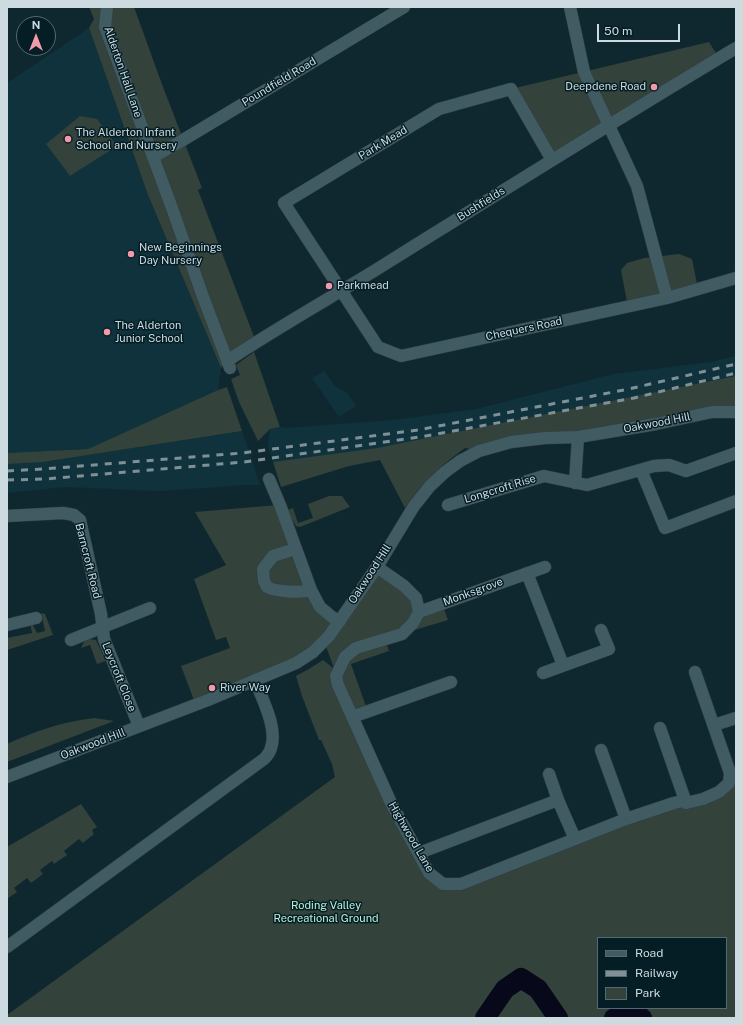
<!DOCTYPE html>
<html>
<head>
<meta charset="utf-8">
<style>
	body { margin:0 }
	#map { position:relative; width:743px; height:1025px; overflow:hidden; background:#0f282f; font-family:"Public Sans",sans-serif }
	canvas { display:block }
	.frame { position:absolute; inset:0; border:8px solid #cddbe0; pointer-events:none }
	.legend { position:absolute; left:597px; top:937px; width:130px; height:72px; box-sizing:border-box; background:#051e25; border:1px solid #556a70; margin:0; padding:5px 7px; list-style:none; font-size:12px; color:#cddbe0 }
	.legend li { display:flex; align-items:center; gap:8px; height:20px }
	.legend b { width:20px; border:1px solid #556a70 }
	.north { position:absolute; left:16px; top:16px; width:40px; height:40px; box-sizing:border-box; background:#051e25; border:1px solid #556a70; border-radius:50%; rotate:0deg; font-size:11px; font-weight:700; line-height:16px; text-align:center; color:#cddbe0 }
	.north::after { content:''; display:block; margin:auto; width:14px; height:18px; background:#f39aaa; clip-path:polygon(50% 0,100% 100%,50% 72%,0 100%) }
	.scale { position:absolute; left:597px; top:24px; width:83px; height:18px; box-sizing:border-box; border:2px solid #cddbe0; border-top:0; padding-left:5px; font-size:12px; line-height:14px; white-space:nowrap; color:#cddbe0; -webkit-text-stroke:3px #051e25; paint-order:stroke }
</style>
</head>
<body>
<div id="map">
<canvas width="743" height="1025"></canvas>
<div class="frame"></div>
<ul class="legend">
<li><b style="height:5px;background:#415b63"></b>Road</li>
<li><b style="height:5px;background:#7f9197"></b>Railway</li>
<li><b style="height:11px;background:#33423a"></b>Park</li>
</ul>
<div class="north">N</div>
<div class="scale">50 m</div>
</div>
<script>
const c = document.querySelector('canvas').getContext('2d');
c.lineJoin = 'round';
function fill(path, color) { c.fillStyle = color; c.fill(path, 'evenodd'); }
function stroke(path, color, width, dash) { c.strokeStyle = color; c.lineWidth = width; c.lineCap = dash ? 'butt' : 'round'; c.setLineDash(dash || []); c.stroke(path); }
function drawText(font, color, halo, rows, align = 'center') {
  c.font = font + ' "Public Sans",sans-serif'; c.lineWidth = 3; c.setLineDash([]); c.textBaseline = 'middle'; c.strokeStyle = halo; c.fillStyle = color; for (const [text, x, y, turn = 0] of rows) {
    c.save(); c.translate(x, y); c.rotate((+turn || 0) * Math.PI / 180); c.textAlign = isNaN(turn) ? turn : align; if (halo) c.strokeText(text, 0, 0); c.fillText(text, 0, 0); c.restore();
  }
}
fill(new Path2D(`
	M89 28 148 195 221 368 218 390 88 449 7 453V83Z
	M736 356V393L349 466 279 481 268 446 270 429 280 427 285 428 393 420 476 409 614 374 711 362Z
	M324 371 335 386 347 393 356 406 339 417 312 378Z
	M242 431 260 485H246L159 491 64 487 7 493V460L43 462Z`), '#0f323c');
fill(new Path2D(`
	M89 7H134L163 87 202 188 198 190 256 342 227 361 221 368 148 195 89 28 94 19Z
	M709 42 719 58 552 160 511 89Z
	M80 116 97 119 117 146 70 176 46 144Z
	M679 254 692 259 698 289 628 307 621 270 627 263 644 258Z
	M254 352 280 427 270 429 258 441 239 402 231 379 240 375 236 365Z
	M736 376V412L479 451 465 448C439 467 423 482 405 508L380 460 349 466 281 487 273 462 377 448Z
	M227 387 242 431 43 462 7 464V453L88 449 218 390Z
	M329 496H342L350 507 300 527 296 526 291 518 288 510 293 508 298 523 313 518 308 504Z
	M278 505 293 547 272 555 263 581 305 593 337 621 312 651 195 703 181 666 230 648 226 637 216 640 194 579 226 565 195 512Z
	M295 549 311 590 267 587 268 562Z
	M377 567 404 586 419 612 442 603 448 620 385 639 389 651 351 664 368 712 352 717 324 641Z
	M41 613 45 614 53 635 7 650V638L32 633 30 623H32L37 633 45 631Z
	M88 639 96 640 106 661 97 664 90 645 81 648 85 640Z
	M323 660 332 667V673L422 870 448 886 736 783V1018H7V1015L335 777 332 764 321 740H319L302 696 296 676 309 669ZM598 938H726V1008H598Z
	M95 718 114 721 7 762V744C35 731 65 721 95 718Z
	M81 804 97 827 92 830 94 834 83 843 79 839 64 851 67 855 54 864 52 861 40 870 43 874 31 883 27 878 14 888 17 892 7 899V847Z`), '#33423a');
stroke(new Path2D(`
	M485 1018 505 989 521 978 538 989 558 1018
	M614 1018 622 1015 642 1018`), '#07081a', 20);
const minor = new Path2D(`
	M107 7 105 27 172 208 202 294 230 368
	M570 7 584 72 637 186 667 298
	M153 157 183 140 404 7
	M552 160 511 89 439 109 284 203 378 347 401 356 667 298 736 278
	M227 361C275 329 325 301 374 271 494 196 614 121 736 48
	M641 470 665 528 736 501
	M269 479 280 505 311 590 320 607 332 617 340 621
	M575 483 578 437
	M448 505 544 476 587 485 654 466 669 465 686 471 736 453
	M7 516 63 513 74 515 80 520 101 614 104 639 139 726
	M295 549 273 556 263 569 264 581 267 587C277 592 301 593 311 590
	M377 567 404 586 416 598 419 612 413 623 402 634 356 648 345 657 336 676 338 685 391 803 429 873 443 884H461L626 819 674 803 682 801 686 803 703 799 719 792 729 783 730 773 695 672
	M527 573 563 665
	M419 612 545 567
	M7 625 36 618
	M71 640 150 608
	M543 673 609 649 601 630
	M352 717 451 682
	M714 725 736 718
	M660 728 686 803
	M601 750 626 819
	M549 774 558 800 575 839
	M7 777 208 700 296 663 313 652 329 636 377 567 414 506 430 486 445 472 460 461 479 451 511 442 545 438 578 437 656 424 712 412H736
	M419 853 558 800
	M7 947 264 759C267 756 270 752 271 748 278 728 262 699 255 680`);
stroke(minor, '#314147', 13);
stroke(minor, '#415b63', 12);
stroke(new Path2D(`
	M7 471 44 469 242 453 418 430 629 389 736 364
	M7 480 45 479 244 462 420 437 634 398 736 373`), '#7f9197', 3, [7, 7]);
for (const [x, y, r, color] of [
	[654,87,4,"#f39aaa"],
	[68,139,4,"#f39aaa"],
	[131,254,4,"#f39aaa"],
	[329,286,4,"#f39aaa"],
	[107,332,4,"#f39aaa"],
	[212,688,4,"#f39aaa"]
]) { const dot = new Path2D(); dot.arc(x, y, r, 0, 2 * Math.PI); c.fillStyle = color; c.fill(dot); stroke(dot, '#051e25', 1.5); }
drawText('11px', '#cddbe0', '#051e25', [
	["Alderton Hall Lane",123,72,71],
	["Poundfield Road",279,82,-31],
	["Park Mead",383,143,-31],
	["Bushfields",481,204,-32],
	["Chequers Road",524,329,-12],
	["Oakwood Hill",657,423,-11],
	["Longcroft Rise",500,489,-17],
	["Barncroft Road",88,561,76],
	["Oakwood Hill",370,574,-57],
	["Monksgrove",473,592,-20],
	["Leycroft Close",119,677,68],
	["Oakwood Hill",93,744,-21],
	["Highwood Lane",411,837,60]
]);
drawText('11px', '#cddbe0', '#051e25', [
	["Deepdene Road",646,87,"right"],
	["The Alderton Infant",76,133],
	["School and Nursery",76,146],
	["New Beginnings",139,248],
	["Day Nursery",139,261],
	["Parkmead",337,286],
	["The Alderton",115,326],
	["Junior School",115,339],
	["River Way",220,688]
], 'left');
drawText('11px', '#baf2d3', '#051e25', [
	["Roding Valley",326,906],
	["Recreational Ground",326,919]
]);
</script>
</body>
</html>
